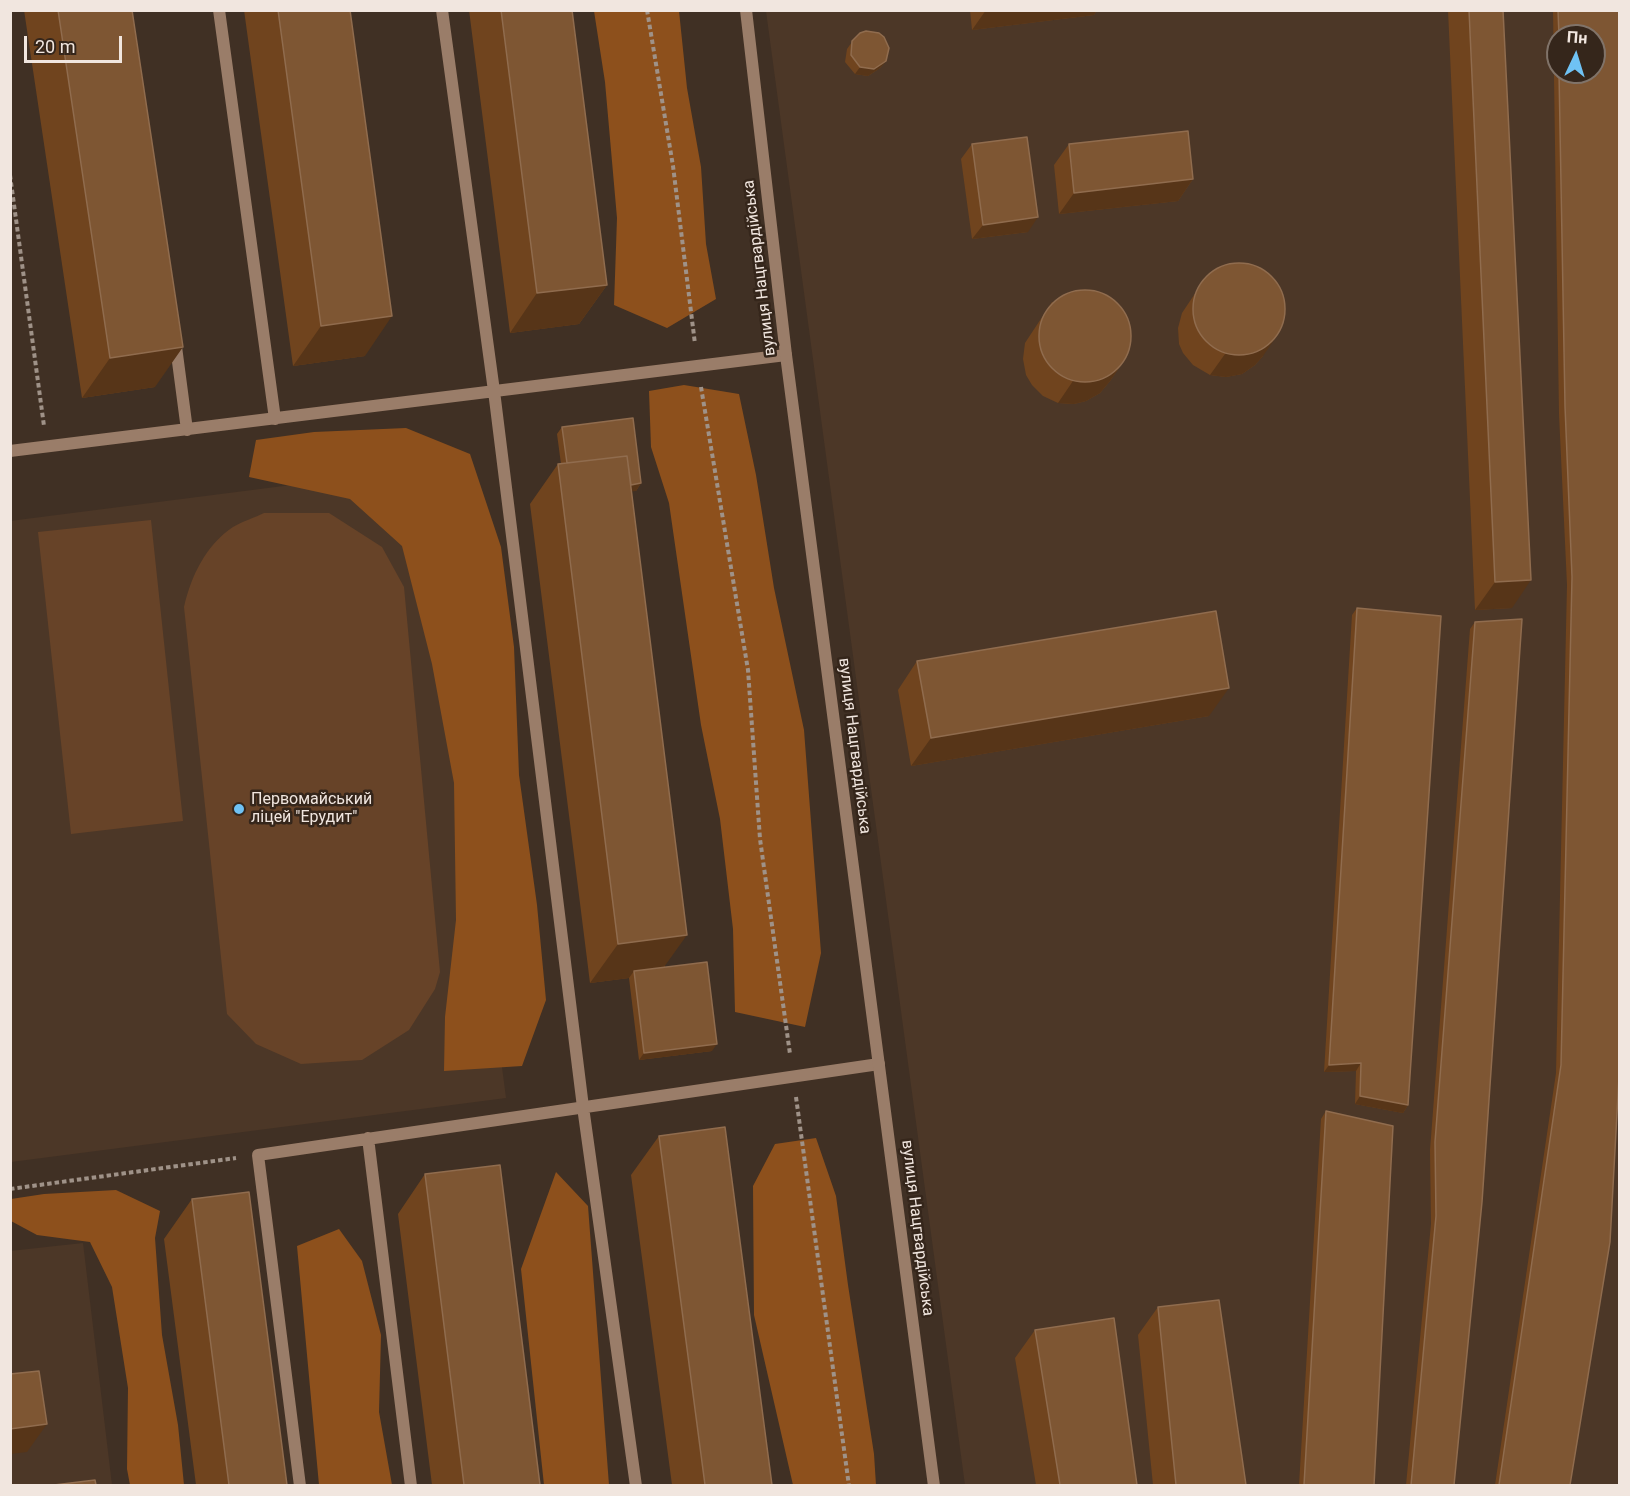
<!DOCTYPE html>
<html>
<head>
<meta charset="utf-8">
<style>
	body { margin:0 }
	#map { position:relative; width:1630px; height:1496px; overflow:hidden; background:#403024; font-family:Roboto,sans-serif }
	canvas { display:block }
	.frame { position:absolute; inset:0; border:12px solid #f1e6df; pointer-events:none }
	.north { position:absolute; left:1546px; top:24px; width:60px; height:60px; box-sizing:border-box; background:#35261b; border:2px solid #807369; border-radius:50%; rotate:4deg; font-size:16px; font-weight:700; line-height:24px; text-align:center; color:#f1e6df }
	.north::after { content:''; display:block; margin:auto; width:21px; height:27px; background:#6fc2f4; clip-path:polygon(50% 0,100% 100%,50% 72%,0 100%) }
	.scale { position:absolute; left:24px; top:36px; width:98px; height:27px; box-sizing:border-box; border:3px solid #f1e6df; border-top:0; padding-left:8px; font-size:18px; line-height:21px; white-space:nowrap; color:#f1e6df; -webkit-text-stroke:4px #35261b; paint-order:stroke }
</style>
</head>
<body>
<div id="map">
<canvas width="1630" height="1496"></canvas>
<div class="frame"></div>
<div class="north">Пн</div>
<div class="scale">20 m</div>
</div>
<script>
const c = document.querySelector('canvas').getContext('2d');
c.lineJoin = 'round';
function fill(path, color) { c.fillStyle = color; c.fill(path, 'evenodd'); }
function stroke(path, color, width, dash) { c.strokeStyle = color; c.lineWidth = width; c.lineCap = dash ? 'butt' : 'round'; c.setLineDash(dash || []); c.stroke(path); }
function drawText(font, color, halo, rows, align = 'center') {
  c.font = font + ' Roboto,sans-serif'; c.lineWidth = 5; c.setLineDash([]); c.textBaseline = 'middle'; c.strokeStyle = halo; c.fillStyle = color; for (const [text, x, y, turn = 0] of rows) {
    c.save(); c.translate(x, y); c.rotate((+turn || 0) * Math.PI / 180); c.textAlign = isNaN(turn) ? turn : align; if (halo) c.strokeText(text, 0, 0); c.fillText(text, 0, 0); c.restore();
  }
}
fill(new Path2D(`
	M766 11H1619V1485H965ZM1558 36H1594V72H1558Z
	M424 468 506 1098 11 1162 10 521Z
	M83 1243 112 1485H11L10 1251Z`), '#4c3727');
fill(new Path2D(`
	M264 513H329L382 547 404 587 440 972 435 989 409 1030 362 1060 301 1064 256 1044 227 1014 184 607C191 576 206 545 233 527 243 521 254 518 264 513Z
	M151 520 183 821 71 834 38 532Z`), '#674328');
fill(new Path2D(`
	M594 11H679L687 88 701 167 706 244 716 299 667 328 614 305 617 218 605 82Z
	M684 385 739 394 756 475 774 588 804 730 821 953 805 1027 735 1012 733 929 720 819 701 725 669 503 651 447 649 391Z
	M406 428 470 454 501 547 514 647 519 775 537 905 546 1000 522 1066 444 1071 445 1017 456 920 454 783 432 664 402 546 350 499 249 477 256 440 314 432Z
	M816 1138 836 1196 848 1285 874 1454 876 1485H793L754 1315 753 1186 775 1144Z
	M556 1172 588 1206 609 1485H544L521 1269Z
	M116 1190 160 1211 155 1238 162 1335 178 1425 184 1485H130L127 1469 128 1388 112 1287 90 1242 37 1235 11 1221V1199L44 1194Z
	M339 1229 362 1261 381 1335 379 1412 392 1485H319L297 1246Z`), '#8d501c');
stroke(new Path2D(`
	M647 10 673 166 695 344
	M10 175 44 426
	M701 387 748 670 760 839 790 1054
	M796 1097 849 1486
	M10 1189 236 1158`), '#9f9288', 4, [4.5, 3]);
stroke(new Path2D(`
	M219 10 275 419
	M442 10 494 391 583 1107 636 1486
	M175 339 187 430
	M10 451 786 355
	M368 1138 411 1486
	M300 1486 258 1155 879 1064`), '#9a7d69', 12);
stroke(new Path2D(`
	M746 10 786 355 934 1486`), '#9a7d69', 12);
fill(new Path2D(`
	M24 10H132L155 387 82 398Z
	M244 10H350L365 356 293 366Z
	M469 10H572L607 285 579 324 510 333Z
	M970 10H1097L1094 15 972 30Z
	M1448 10H1503L1512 608 1475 610Z
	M1553 10H1620L1570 1485H1495L1556 1073 1567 585 1559 414ZM1558 36H1594V72H1558Z
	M852 42 886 61 880 68 868 76 855 74 845 62 847 49Z
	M972 144 1028 232 972 239 961 159Z
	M1069 144 1193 179 1178 201 1059 214 1054 165Z
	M1206 277 1263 356 1255 365 1242 374 1226 377 1210 375 1193 365 1183 353 1179 344 1178 328 1182 313Z
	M1052 302 1125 359 1110 381 1100 393 1086 401 1074 404 1058 403 1043 396 1032 385 1026 375 1023 359 1025 343Z
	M562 427 641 483 636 491H632L665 967 712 1051 639 1060 629 978 590 983 530 504 558 464H561L557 434Z
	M1357 608 1408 1105 1403 1113 1355 1104 1356 1071 1324 1072 1352 615Z
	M1475 622 1454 1485H1406L1431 1224 1430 1150 1470 629Z
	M917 661 1209 716 911 766 898 690Z
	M1326 1111 1374 1485H1299L1321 1119Z
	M659 1136 772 1485H672L631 1175Z
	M425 1174 540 1485H432L398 1214Z
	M192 1199 287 1485H196L164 1239Z
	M1158 1307 1246 1485H1153L1138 1335Z
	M1035 1330 1137 1485H1036L1015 1358Z`), '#70441e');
fill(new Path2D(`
	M986 10H1097L1094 15 972 30Z
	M886 61 880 68 868 76 855 74 860 67Z
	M1193 179 1178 201 1059 214 1074 193Z
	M1038 217 1028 232 972 239 983 225Z
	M607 285 579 324 510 333 537 293Z
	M392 316 365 356 293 366 321 326Z
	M1278 334 1263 356 1255 365 1242 374 1226 377 1210 375 1225 354Z
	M183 347 155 387 82 398 110 358Z
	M1125 359 1110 381 1100 393 1086 401 1074 404 1058 403 1073 381Z
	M641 483 636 491 565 499 570 492Z
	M1531 580 1512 608 1475 610 1495 582Z
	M1229 688 1209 716 911 766 931 738Z
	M687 935 659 974 634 971 629 978 590 983 618 944Z
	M717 1044 712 1051 639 1060 644 1053Z
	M1361 1063 1356 1071 1324 1072 1329 1065Z
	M1360 1096 1408 1105 1403 1113 1355 1104Z
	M47 1424 27 1452 10 1454V1429Z`), '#573518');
const building = new Path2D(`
	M58 10H132L183 347 110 358Z
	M278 10H350L392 316 321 326Z
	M501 10H572L607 285 537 293Z
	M1469 10H1503L1531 580 1495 582Z
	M1558 10H1620V1058L1610 1242 1570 1485H1499L1561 1065 1572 577 1565 406 1559 72H1594V36H1559Z
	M866 31 879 33 884 37 889 48 886 61 874 69 860 67 851 55 852 41 860 33Z
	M1188 131 1193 179 1074 193 1069 144Z
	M1027 137 1038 217 983 225 972 144Z
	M1193 309a46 46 0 1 1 92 0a46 46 0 1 1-92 0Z
	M1039 336a46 46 0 1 1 92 0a46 46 0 1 1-92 0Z
	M633 418 641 483 631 485 627 456 567 463 562 427Z
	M627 456 687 935 618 944 558 464Z
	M1357 608 1441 616 1408 1105 1360 1096 1361 1063 1329 1065Z
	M1216 611 1229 688 931 738 917 661Z
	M1522 619 1482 1202 1454 1485H1411L1436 1216 1435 1142 1475 622Z
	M707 962 717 1044 644 1053 634 971Z
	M1326 1111 1393 1126 1374 1485H1304Z
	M725 1127 772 1485H705L659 1136Z
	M500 1165 540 1485H464L425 1174Z
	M249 1192 287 1485H229L192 1199Z
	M1219 1300 1246 1485H1176L1158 1307Z
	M1114 1318 1137 1485H1060L1035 1330Z
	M39 1371 47 1424 10 1429V1374Z
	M95 1480 96 1485H54Z`);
fill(building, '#7e5633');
stroke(building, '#906c4e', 1.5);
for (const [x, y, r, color] of [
	[239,809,6,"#6fc2f4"]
]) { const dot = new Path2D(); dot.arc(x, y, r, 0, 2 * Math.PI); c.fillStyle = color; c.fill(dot); stroke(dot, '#35261b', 2); }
drawText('16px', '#f1e6df', '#35261b', [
	["вулиця Нацгвардійська",760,268,-97],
	["вулиця Нацгвардійська",854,746,83],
	["вулиця Нацгвардійська",917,1228,83]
]);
drawText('16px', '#f1e6df', '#35261b', [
	["Первомайський",251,800],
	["ліцей \"Ерудит\"",251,818]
], 'left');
</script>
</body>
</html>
